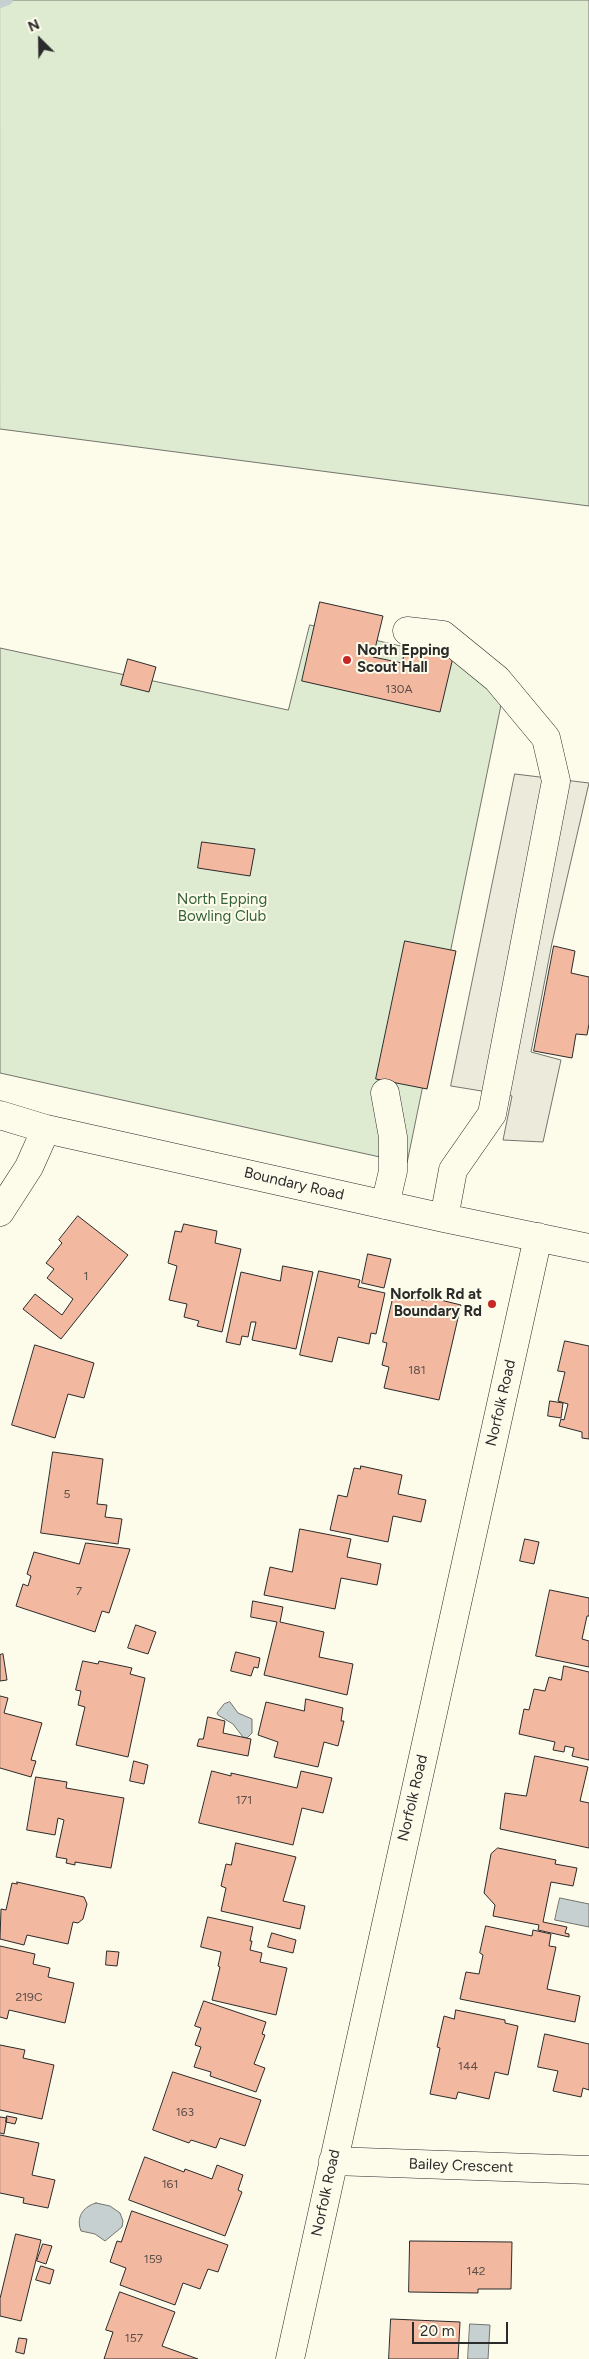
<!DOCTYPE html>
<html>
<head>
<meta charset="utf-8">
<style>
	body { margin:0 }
	#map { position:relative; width:589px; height:2359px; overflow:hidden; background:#fdfbea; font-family:Figtree,sans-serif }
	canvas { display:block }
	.north { position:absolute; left:15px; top:15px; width:50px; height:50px; -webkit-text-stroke:4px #fdfbea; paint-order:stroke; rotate:337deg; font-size:14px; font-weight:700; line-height:20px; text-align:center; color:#2b2b2b }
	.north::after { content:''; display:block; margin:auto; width:18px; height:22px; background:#2b2b2b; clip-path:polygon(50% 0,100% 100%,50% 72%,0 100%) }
	.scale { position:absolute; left:412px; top:2322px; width:96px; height:22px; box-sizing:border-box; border:2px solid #2b2b2b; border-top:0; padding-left:6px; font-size:15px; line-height:18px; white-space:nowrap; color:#2b2b2b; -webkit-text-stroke:4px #fdfbea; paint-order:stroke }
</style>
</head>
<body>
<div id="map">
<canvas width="589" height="2359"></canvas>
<div class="north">N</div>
<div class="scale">20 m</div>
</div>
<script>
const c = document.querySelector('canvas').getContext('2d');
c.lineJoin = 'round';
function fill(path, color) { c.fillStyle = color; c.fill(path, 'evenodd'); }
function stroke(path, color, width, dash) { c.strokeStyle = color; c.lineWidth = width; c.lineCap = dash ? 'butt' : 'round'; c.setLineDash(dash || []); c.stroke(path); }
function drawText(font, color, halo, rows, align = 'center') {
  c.font = font + ' Figtree,sans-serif'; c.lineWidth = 4; c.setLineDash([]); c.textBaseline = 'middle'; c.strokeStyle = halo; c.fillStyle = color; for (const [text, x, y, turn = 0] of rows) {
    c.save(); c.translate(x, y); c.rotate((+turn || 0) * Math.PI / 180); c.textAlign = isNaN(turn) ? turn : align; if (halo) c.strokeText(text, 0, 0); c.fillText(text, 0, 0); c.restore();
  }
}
const green = new Path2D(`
	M0 0H589V506L0 429Z
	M310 625 508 671 407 1163 0 1073V648L288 710Z`);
fill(green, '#deebd1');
stroke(green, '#74746e', 1);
const parking = new Path2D(`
	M515 774 589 783 552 943 531 1052 561 1060 543 1142 503 1140 512 1096 451 1086Z`);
fill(parking, '#eceadb');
stroke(parking, '#74746e', 1);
const water = new Path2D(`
	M230 1702 238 1713 252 1719V1733L247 1738 243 1737 233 1724 218 1715 217 1713 224 1704Z
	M560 1898 589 1904V1927L555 1920Z
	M96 2203 110 2206 120 2213 123 2221 122 2227 105 2241 95 2234 81 2231C76 2218 82 2207 96 2203Z
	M470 2324 490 2325 488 2359H468Z`);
fill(water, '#c7d0d0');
stroke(water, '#74746e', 1);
stroke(new Path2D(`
	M0 3 8 0`), '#c7d0d0', 10);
const building = new Path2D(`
	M320 602 383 616 373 657 402 663 408 638 455 649 440 712 302 681Z
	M128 659 156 667 149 692 121 685Z
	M202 842 255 849 250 876 198 868Z
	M405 941 456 951 427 1089 376 1079Z
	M554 946 575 951 571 973 589 977V1024L587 1035 576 1034 572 1058 534 1051Z
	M78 1216 128 1255 61 1339 23 1309 35 1294 62 1315 73 1299 47 1278 54 1269 46 1263 62 1243 59 1240Z
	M184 1224 217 1231 215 1243 241 1249 222 1332 197 1326 199 1321 184 1317 187 1304 169 1300 177 1266 168 1263 175 1231 181 1232Z
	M368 1254 391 1259 384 1288 362 1283Z
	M283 1266 313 1272 296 1349 252 1340 256 1322H251L248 1337 242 1336 240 1345 226 1342 241 1272 280 1281Z
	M319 1271 360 1280 358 1287 385 1293 376 1334 371 1333 369 1344 338 1337 332 1362 300 1355Z
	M394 1294 427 1301 428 1297 461 1305 439 1400 384 1388 389 1367 382 1365 387 1343 383 1342Z
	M565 1341 589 1346V1439L582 1438V1432L559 1426 561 1419 564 1420 568 1404 558 1401 565 1372 558 1371Z
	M35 1345 94 1363 84 1398 68 1394 55 1438 12 1425Z
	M550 1401 563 1403 561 1418 548 1416Z
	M53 1452 103 1459 97 1504 107 1505 105 1517 122 1519 118 1544 41 1533Z
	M361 1466 402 1475 398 1494 426 1500 421 1522 393 1516 388 1542 330 1530 338 1495 347 1497 354 1468 360 1469Z
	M300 1529 351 1539 347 1557 381 1564 377 1585 341 1578 335 1609 264 1595 270 1567 292 1572Z
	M525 1539 539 1542 534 1564 520 1561Z
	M86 1543 130 1549 109 1613 102 1611 95 1632 16 1606 23 1584 28 1586 31 1576 27 1574 34 1552 79 1564Z
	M550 1590 589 1598V1616H587L582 1639 589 1641V1667L536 1656Z
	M253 1601 283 1607 280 1622 324 1632 319 1657 353 1664 347 1695 264 1675 277 1622 251 1617Z
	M136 1625 156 1632 148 1654 128 1648Z
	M236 1652 260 1658 258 1668 254 1667 251 1676 231 1671Z
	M3 1654 7 1680 0 1681V1655Z
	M83 1661 98 1664 99 1661 132 1668 130 1674 145 1678 128 1757 76 1745 85 1707 78 1705 81 1691 76 1690Z
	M564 1666 589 1672V1760L572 1756 574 1748 565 1746 564 1752 553 1750 555 1742 519 1734 524 1709 529 1710 534 1689 545 1691 549 1677 561 1680Z
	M0 1696 8 1698 4 1713 42 1723 31 1760 36 1761 31 1777 0 1768Z
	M306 1699 343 1708 341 1721H344L338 1746 324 1742 318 1767 274 1757 278 1742 258 1735 266 1702 304 1711Z
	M208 1717 225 1721 223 1733 251 1739 248 1756 197 1746 199 1739H203Z
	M535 1756 588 1767 580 1801 589 1803V1848L500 1829 505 1793 526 1796Z
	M134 1761 148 1765 144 1784 130 1781Z
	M212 1771 231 1776V1773L297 1788 301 1771 332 1778 323 1813 302 1808 293 1845 199 1823Z
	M36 1777 67 1782 66 1788 124 1798 111 1868 75 1862V1865L66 1863 67 1859 56 1857 64 1820 58 1818 55 1835 27 1830Z
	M236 1843 296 1857 283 1901 305 1906 300 1929 221 1911 226 1888 221 1886 226 1864 231 1865Z
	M498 1848 556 1860 555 1864 577 1868 573 1886 551 1882 543 1922 567 1927 565 1933 569 1934V1937L538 1930 539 1925 493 1916 495 1905 484 1893 491 1854Z
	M17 1882 84 1897 87 1904 83 1919 78 1923 73 1922 68 1944 27 1935 24 1945 0 1939 1 1909 6 1910 12 1883 17 1884Z
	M208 1917 253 1927 250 1941H252L250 1950 262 1953 260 1962 287 1968 276 2015 212 2000 220 1967 218 1966 221 1952 201 1947Z
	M486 1926 532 1936 533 1930 551 1934 549 1946 556 1947 547 1989 580 1996 575 2022 460 1999 466 1972 479 1974 483 1955 480 1953Z
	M272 1933 296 1940 293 1953 268 1947Z
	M0 1946 35 1954 33 1964 50 1968 48 1977 74 1983 65 2023 9 2010 7 2019 0 2017Z
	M107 1951 119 1952 117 1966 106 1965Z
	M204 2001 266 2022 262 2034 265 2035 254 2064 265 2068 256 2092 210 2076 211 2072 194 2067 201 2047 195 2045 201 2028 195 2026Z
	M456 2010 505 2020V2023L518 2026 508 2075 495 2072 489 2099 458 2092 456 2099 430 2094 440 2048 437 2047 444 2016 454 2019Z
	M545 2034 589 2044V2090L583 2088 581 2097 553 2091 558 2071 538 2067Z
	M0 2045 25 2050 23 2058 54 2065 42 2119 0 2110Z
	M173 2072 261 2100 245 2146 220 2138 216 2148 191 2140 189 2143 153 2130Z
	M7 2116 17 2118 15 2124 6 2122Z
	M0 2117 7 2118 4 2134 0 2133Z
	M0 2135 39 2143 32 2175 55 2180 48 2208 23 2203 24 2198 0 2193Z
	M145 2157 184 2172 185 2169 212 2179 217 2165 243 2175 238 2190 242 2192 225 2236 129 2200Z
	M132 2211 228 2245 218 2272 208 2269 200 2289 183 2283 175 2305 120 2285 126 2268 110 2262 117 2241 121 2242Z
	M16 2234 41 2240 21 2321 0 2316V2299Z
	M410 2241 512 2242 511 2289H478V2293L409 2292Z
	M43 2244 52 2246 46 2264 37 2261Z
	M41 2266 54 2270 50 2284 36 2280Z
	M120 2292 175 2312 162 2346 198 2359H104L113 2332 106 2330Z
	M391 2319 460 2322 458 2359H389Z
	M19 2338 27 2339 24 2354 16 2352Z`);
fill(building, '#f2b8a0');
stroke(building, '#2b2b2b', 1);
const minor = new Path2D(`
	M407 631 443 635 497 679 546 738 556 781 492 1114 453 1170 444 1218
	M385 1093 393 1137V1171L385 1205
	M0 1115 46 1129 444 1218 589 1248
	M0 1212 29 1167 46 1129
	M333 2161 589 2170
	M290 2359 538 1237`);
stroke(minor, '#2b2b2b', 29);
stroke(minor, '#fdfbea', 28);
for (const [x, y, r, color] of [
	[347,660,5,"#c62828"],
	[492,1304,5,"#c62828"]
]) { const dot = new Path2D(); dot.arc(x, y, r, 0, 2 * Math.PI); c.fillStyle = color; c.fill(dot); stroke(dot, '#fdfbea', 2); }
drawText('12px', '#5d4e48', null, [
	["130A",399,689],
	["1",86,1276],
	["181",417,1370],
	["5",67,1494],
	["7",79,1591],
	["171",244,1800],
	["219C",29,1997],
	["144",468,2066],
	["163",185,2112],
	["161",170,2184],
	["159",153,2259],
	["142",476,2271],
	["157",134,2338]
]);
drawText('bold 15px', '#2b2b2b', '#fdfbea', [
	["North Epping",357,651],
	["Scout Hall",357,668],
	["Norfolk Rd at",482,1295,"right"],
	["Boundary Rd",482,1312,"right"]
], 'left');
drawText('15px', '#34623c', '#fdfbea', [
	["North Epping",222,900],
	["Bowling Club",222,917]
]);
drawText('15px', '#2b2b2b', '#fdfbea', [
	["Boundary Road",294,1184,13],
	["Norfolk Road",501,1403,-77],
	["Norfolk Road",413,1798,-77],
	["Bailey Crescent",461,2166,2],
	["Norfolk Road",326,2193,-78]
]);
</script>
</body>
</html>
